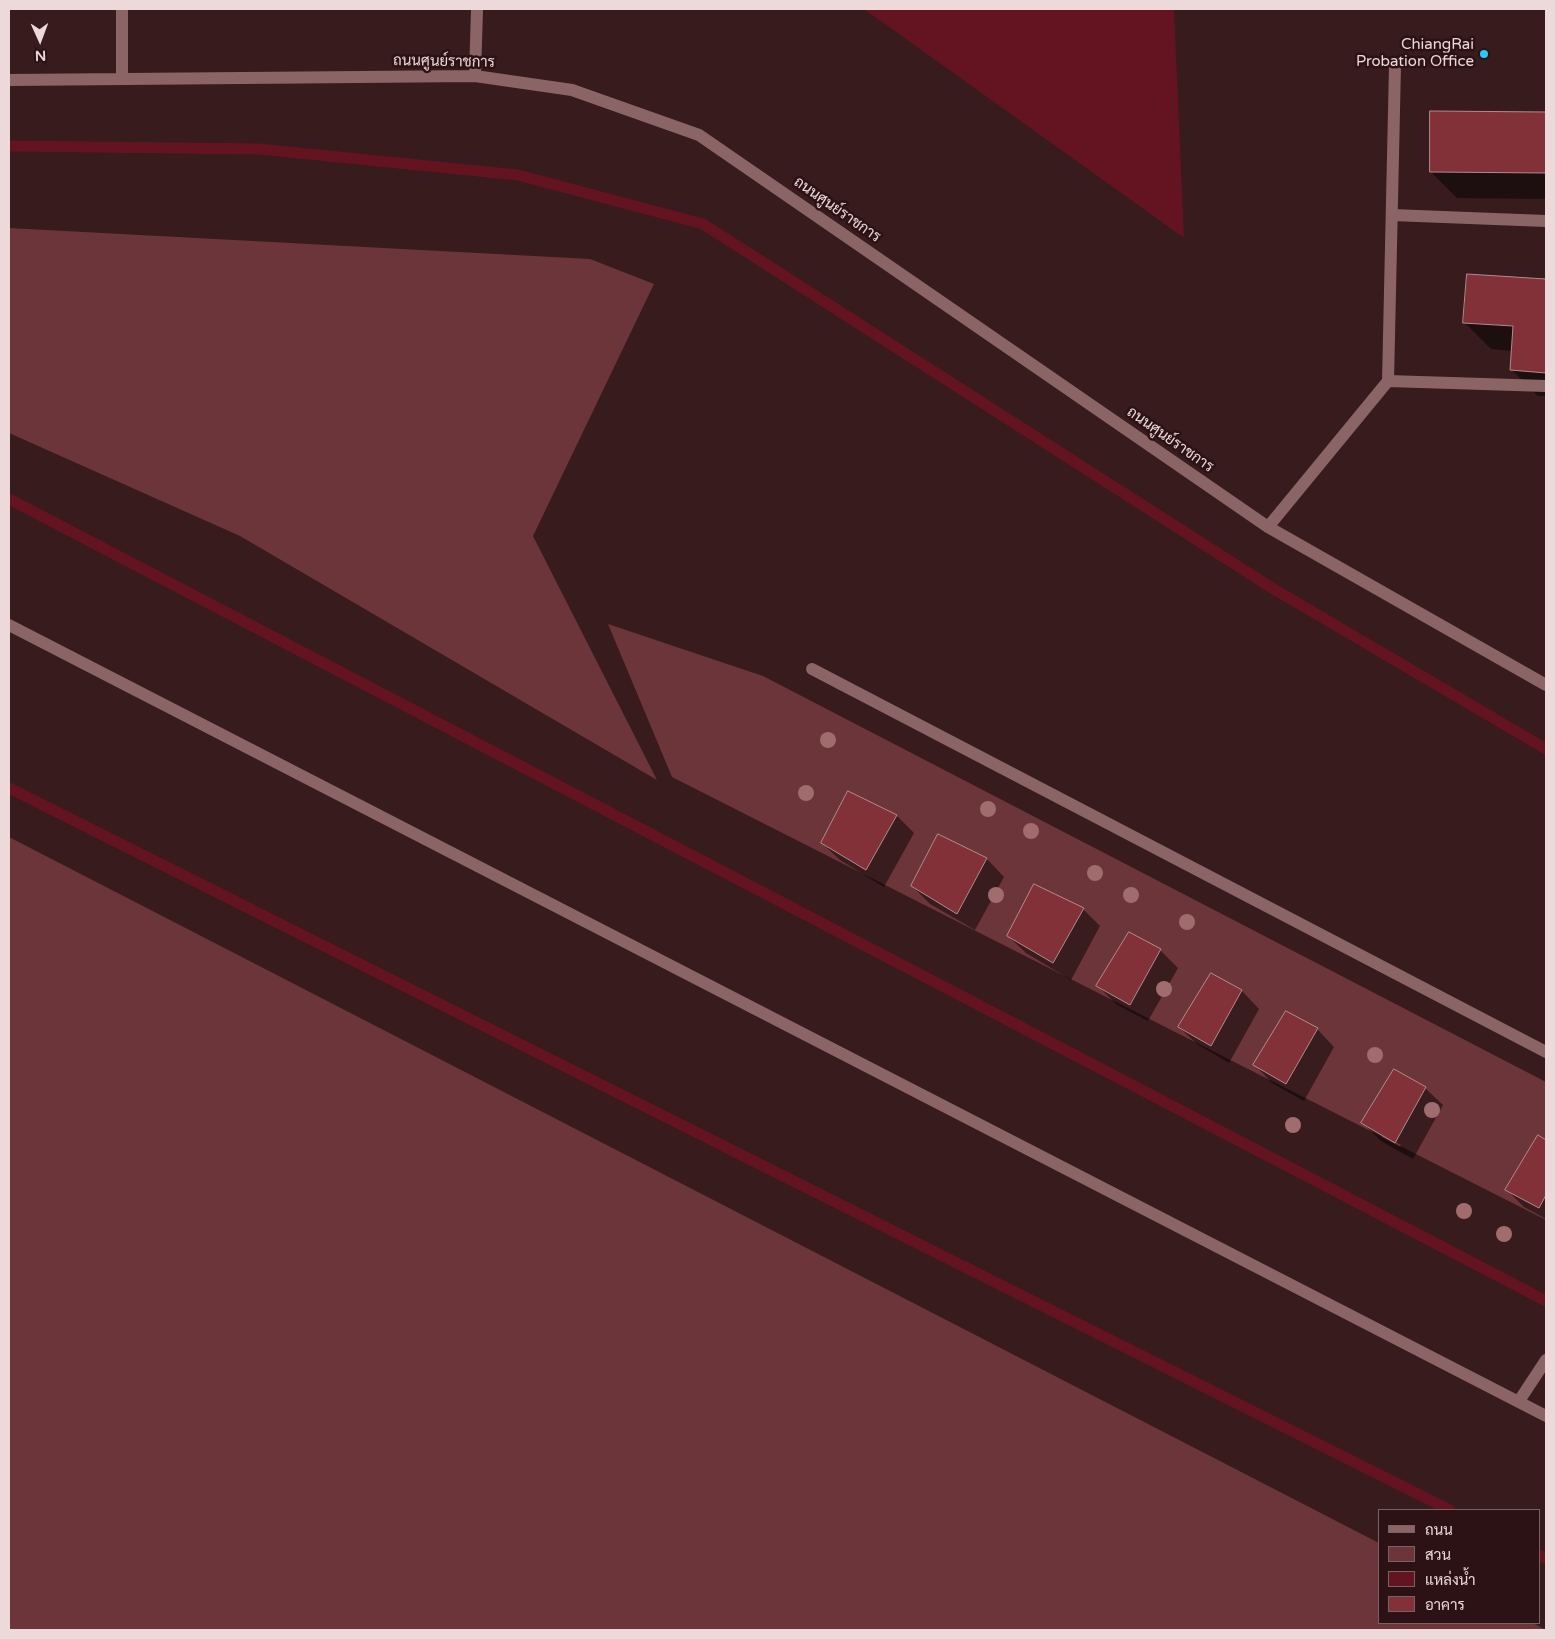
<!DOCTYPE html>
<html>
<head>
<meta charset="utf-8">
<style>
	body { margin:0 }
	#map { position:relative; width:1555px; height:1639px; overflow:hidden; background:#371b1d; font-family:"Varela Round",Sarabun,sans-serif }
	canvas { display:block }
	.frame { position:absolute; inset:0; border:10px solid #edd9d9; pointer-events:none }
	.legend { position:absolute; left:1378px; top:1509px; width:162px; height:115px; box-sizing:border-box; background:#2c1214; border:1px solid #796263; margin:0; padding:6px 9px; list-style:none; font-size:15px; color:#edd9d9 }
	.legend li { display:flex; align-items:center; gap:10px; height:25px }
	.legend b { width:25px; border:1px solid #796263 }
	.north { position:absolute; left:15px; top:15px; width:50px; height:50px; -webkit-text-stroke:4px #2c1214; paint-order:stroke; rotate:178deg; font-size:14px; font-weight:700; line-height:20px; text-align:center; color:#edd9d9 }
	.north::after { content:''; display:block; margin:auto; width:18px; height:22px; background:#edd9d9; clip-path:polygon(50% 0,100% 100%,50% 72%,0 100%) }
</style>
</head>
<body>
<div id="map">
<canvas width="1555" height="1639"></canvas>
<div class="frame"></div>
<ul class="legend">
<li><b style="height:6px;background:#8b6465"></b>ถนน</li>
<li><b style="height:14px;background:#6c3539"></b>สวน</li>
<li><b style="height:14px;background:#641321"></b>แหล่งน้ำ</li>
<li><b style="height:14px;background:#833139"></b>อาคาร</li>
</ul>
<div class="north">N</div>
</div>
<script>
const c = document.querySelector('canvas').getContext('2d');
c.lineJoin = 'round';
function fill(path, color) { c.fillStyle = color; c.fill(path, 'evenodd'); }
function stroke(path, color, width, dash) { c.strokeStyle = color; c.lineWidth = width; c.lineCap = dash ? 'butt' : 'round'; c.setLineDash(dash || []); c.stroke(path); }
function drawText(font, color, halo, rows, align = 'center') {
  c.font = font + ' "Varela Round",Sarabun,sans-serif'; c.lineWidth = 5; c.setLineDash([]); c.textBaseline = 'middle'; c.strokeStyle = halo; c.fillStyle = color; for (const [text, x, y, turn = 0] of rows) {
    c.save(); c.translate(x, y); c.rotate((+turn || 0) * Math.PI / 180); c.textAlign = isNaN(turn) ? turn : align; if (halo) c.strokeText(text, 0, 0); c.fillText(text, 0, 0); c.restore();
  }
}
fill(new Path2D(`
	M9 228 590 259 654 284 533 536 657 780 240 536 9 433Z
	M608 624 763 676 1546 1082V1220L672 777Z
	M9 837 1379 1543V1623H1533L1546 1630H9Z`), '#6c3539');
fill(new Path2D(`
	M864 9H1174L1184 238Z`), '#641321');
fill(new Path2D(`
	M1431 113 1546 114V199L1457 198 1431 172Z
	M1468 275 1546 280V396H1538L1511 369 1513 351 1491 349 1465 323Z
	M848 792 897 816 914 833 884 887 840 860 822 843Z
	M939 836 987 859 1004 877 975 930 930 904 912 886Z
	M1083 909 1100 926 1071 980 1026 953 1008 936Z
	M1130 933 1160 950 1178 968 1148 1021 1116 1004 1098 986Z
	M1211 974 1242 991 1259 1009 1229 1063 1197 1044 1179 1027Z
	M1317 1029 1334 1047 1304 1101 1272 1083 1255 1065Z
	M1425 1088 1443 1105 1413 1159 1381 1141 1363 1123ZM1382 1134 1401 1145 1400 1147 1382 1137Z
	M1538 1137 1546 1141V1219L1524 1207 1507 1190Z`), '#0007');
stroke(new Path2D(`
	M9 146 259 149 518 175 703 224 1272 588 1546 749
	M9 499 1546 1301
	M9 788 1450 1510
	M1539 1555 1546 1559`), '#641321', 11);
const building = new Path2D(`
	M1430 111 1546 112V173L1430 172Z
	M1467 274 1546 279V373L1510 370 1513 326 1463 323Z
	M848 791 897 815 866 870 821 843Z
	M938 834 987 858 957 914 911 886Z
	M1034 884 1084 908 1053 963 1007 936Z
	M1129 932 1161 949 1130 1005 1096 986Z
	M1211 973 1242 990 1211 1046 1178 1027Z
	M1286 1011 1318 1028 1286 1084 1253 1065Z
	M1394 1069 1426 1087 1395 1143 1361 1123Z
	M1538 1135 1546 1140V1195L1539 1208 1505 1190Z`);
fill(building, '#833139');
stroke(building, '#b08c8c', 1);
stroke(new Path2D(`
	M122 9V79
	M475 76 477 9
	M9 80 475 76 572 90 699 135 1268 527 1546 685
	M1392 215 1546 221
	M1388 381 1546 386
	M1268 527 1388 381 1395 66
	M9 625 1546 1416
	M812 669 1546 1052
	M1519 1401 1546 1360`), '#8b6465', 12);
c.fillStyle = '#a16c6e';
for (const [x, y] of [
	[828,740],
	[806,793],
	[988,809],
	[1031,831],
	[1095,873],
	[996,895],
	[1131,895],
	[1187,922],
	[1164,989],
	[1375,1055],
	[1432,1110],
	[1293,1125],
	[1464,1211],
	[1504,1234]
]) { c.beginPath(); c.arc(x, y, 8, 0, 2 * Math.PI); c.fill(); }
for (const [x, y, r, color] of [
	[1484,54,5,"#26c9fe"]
]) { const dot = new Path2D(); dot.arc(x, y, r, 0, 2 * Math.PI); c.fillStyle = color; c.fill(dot); stroke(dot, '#2c1214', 2); }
drawText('15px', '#edd9d9', '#2c1214', [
	["ChiangRai",1474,45],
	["Probation Office",1474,62]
], 'right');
drawText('15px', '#edd9d9', '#2c1214', [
	["ถนนศูนย์ราชการ",444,62,1],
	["ถนนศูนย์ราชการ",837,210,35],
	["ถนนศูนย์ราชการ",1170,440,35]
]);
</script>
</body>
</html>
